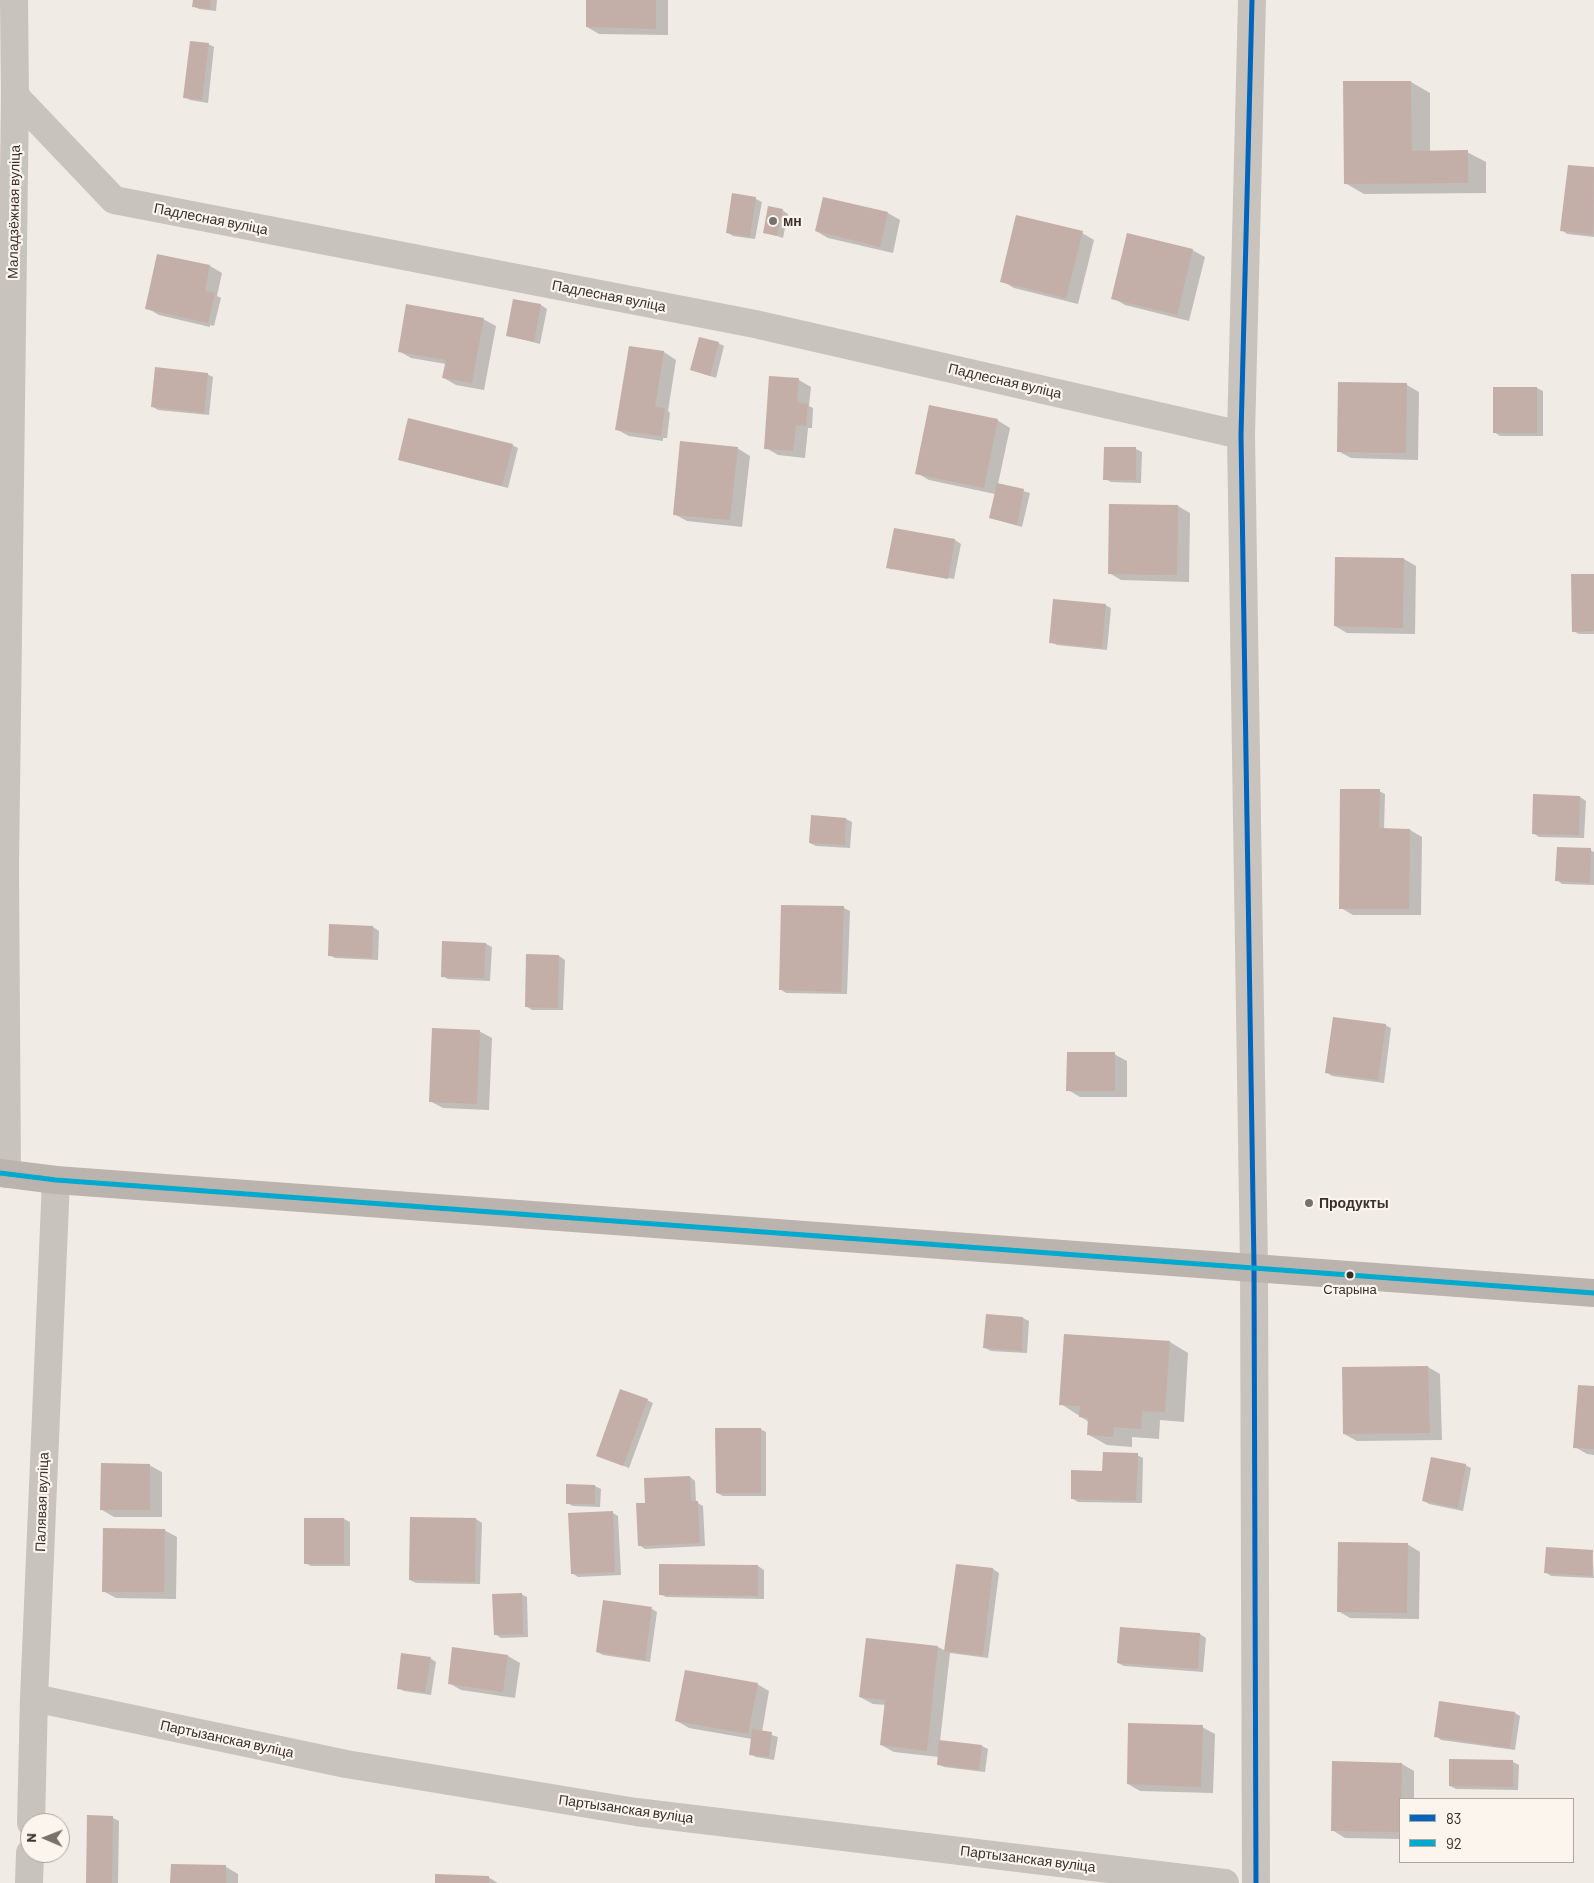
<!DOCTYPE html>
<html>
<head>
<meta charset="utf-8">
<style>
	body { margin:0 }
	#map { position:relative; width:1594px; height:1883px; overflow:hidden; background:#f0ebe5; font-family:Barlow,sans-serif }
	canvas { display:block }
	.legend { position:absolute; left:1399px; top:1798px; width:175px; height:65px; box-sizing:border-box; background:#fbf5ee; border:1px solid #aea6a0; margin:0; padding:6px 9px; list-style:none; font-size:15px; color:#3b302b }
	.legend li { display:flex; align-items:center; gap:10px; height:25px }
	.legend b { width:25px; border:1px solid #aea6a0 }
	.north { position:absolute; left:20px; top:1813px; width:50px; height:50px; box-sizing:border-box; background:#fbf5ee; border:1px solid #aea6a0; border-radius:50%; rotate:271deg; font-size:14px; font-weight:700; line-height:20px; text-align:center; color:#3b302b }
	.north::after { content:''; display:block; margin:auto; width:18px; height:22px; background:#7a716c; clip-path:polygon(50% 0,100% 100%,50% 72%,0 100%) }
</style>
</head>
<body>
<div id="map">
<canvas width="1594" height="1883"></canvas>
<ul class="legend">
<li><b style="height:6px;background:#0065bd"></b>83</li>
<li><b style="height:6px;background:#00a9ce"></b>92</li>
</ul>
<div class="north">N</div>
</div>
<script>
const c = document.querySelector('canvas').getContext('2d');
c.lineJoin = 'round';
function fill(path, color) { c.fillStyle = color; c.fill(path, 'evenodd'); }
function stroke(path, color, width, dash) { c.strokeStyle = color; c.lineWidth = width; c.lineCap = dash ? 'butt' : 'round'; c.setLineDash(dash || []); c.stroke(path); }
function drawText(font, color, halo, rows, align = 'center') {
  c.font = font + ' Barlow,sans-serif'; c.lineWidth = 4.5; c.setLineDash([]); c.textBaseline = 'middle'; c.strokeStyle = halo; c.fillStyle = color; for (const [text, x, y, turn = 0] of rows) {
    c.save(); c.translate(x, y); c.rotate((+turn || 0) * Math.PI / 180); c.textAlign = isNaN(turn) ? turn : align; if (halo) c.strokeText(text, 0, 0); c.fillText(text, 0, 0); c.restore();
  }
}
fill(new Path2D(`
	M194 0H217L216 11 199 9 193 6Z
	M588 0H668V35L599 34 587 27Z
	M208 44 214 47 208 103 190 100 185 97Z
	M1411 82 1430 93V152H1467L1486 162V193L1364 194 1345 183V83Z
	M1569 166 1594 169V237L1567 234 1562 230Z
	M733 195 756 199 762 202 755 239 733 236 727 232Z
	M782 210 788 214 783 238 764 232Z
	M888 213 900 220 893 253 828 238 816 231Z
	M1082 233 1094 240 1078 304 1014 288 1002 281Z
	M1192 250 1205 257 1189 321 1125 305 1113 298Z
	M210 266 222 273 217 296 221 298 214 326 210 325V327L159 315 147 308Z
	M514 300 541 305 547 309 540 344 507 335Z
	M483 319 496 326 484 390 456 385 444 378 446 364 411 358 399 351Z
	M718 343 724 346 716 378 692 370Z
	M630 347 664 352 676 360 668 411 670 413 667 438H663V441L629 436 616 429Z
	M207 374 213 377 209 415 158 410 153 407Z
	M799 380 811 387 809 406 813 408 812 428H808L805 458 778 455 766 448Z
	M1339 383 1407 385 1419 392 1418 460 1351 458 1338 451Z
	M1494 388H1537L1543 391V436H1500L1494 432Z
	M997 420 1010 428 998 484 1030 493 1022 527 990 518 995 494 929 480 917 473Z
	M512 445 518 448 508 488 399 460Z
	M737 448 750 456 742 527 687 521 674 514Z
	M1105 448 1136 449 1142 452 1141 483 1111 482 1105 479Z
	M1178 506 1190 513 1189 582 1121 580 1109 573Z
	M895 529 955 540 961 544 954 579 892 568V570L888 567Z
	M1404 559 1416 566 1415 634 1347 633 1335 626Z
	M1594 575V634H1579L1573 631Z
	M1105 605 1111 608 1107 650 1057 645 1051 642Z
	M1379 791 1385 794 1384 830H1410L1422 837 1421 915H1353L1341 908Z
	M1580 797 1586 801 1584 838 1539 837 1533 833Z
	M812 817 846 819 852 822 850 848 816 846 810 843Z
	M1590 850 1594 852V885L1562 884 1557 880Z
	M844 908 850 911 847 994 786 993 780 989Z
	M330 925 373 927 379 931 378 960 335 958 329 955Z
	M444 942 486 944 492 947 490 981 448 979 442 976Z
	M559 956 565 960 563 1010H532L526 1006Z
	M1385 1025 1391 1028 1384 1083 1332 1076 1326 1072Z
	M479 1031 492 1038 489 1110 443 1108 430 1101Z
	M1114 1054 1127 1061V1097H1080L1068 1090Z
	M987 1316 1023 1318 1029 1321 1027 1353 991 1351 985 1348Z
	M1170 1342 1188 1353 1184 1422 1160 1420 1159 1439 1132 1437V1447L1107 1445 1089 1435V1422L1061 1404Z
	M1428 1367 1440 1374 1442 1440 1357 1441 1344 1434 1343 1368Z
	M1594 1387V1455L1587 1454 1575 1447Z
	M647 1400 653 1403 629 1468 604 1458Z
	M760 1429 766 1432V1496H723L717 1493Z
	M1137 1455 1143 1458 1142 1503 1078 1502 1072 1498 1104 1472Z
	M149 1465 162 1472V1517H114L102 1510Z
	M1465 1465 1471 1468 1463 1511 1429 1504 1424 1501Z
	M690 1477 695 1481 696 1502 703 1506 705 1546 645 1549 639 1545 647 1504Z
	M595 1486 601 1489 600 1507 573 1506 567 1503Z
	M613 1513 618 1516 621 1575 578 1577 572 1573Z
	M344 1519 350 1522V1566H311L305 1563Z
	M476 1519 482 1523 480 1584 416 1583 410 1580Z
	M164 1530 177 1537 176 1599 116 1598 103 1591Z
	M1407 1544 1420 1552 1419 1619 1350 1618 1338 1611Z
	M1592 1551 1594 1578 1551 1576 1545 1572Z
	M957 1565 993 1569 999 1573 988 1658 950 1653 940 1741 982 1746 988 1749 985 1772 944 1767 938 1764 939 1757 894 1752 881 1745 886 1705 873 1704 860 1697 938 1647 946 1651Z
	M758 1566 764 1570V1599L666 1597 660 1594Z
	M521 1594 527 1597 528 1637 501 1638 495 1634Z
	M652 1609 657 1612 650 1662 603 1655 597 1652Z
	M1121 1628 1200 1634 1206 1638 1203 1672 1124 1666 1118 1663Z
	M508 1656 520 1663 515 1698 461 1690 449 1683Z
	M430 1658 436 1662 431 1695 404 1691 398 1688Z
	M757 1684 769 1691 762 1732 778 1737 774 1760 756 1757 750 1754 752 1739 689 1728 677 1721Z
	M1515 1713 1520 1716 1515 1750 1441 1740 1436 1736Z
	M1202 1727 1215 1734 1213 1793 1140 1791 1128 1784Z
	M1451 1760 1513 1762 1519 1765 1518 1790 1456 1789 1450 1786Z
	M1402 1764 1414 1771V1799H1400V1839L1345 1838 1332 1830Z
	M113 1818 119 1821 118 1883H88Z
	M226 1867 238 1874V1883H172Z
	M488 1877 498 1883H436Z`), '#0003');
fill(new Path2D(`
	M193 0H211L210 9 192 7Z
	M586 0H656V29L586 27Z
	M190 41 209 43 202 100 183 98Z
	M1343 81H1411L1412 151 1468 150V183L1344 184Z
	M1568 165 1594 167 1593 235 1560 231Z
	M732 193 756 197 750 237 726 233Z
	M823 197 888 212 880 247 815 231Z
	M768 206 783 209 777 236 763 233Z
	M1016 215 1083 231 1066 298 1000 282Z
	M1127 233 1193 249 1177 315 1111 299Z
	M157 254 210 265 205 291 215 293 208 323 145 309Z
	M513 299 541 304 534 342 506 336Z
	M406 304 484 318 472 383 442 378 446 360 398 352Z
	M699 337 719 342 710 376 690 370Z
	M629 346 664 351 655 407 665 408 661 436 615 430Z
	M155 367 208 373 204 413 151 407Z
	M769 376 799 378 797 403 808 404 806 426 796 425 793 451 764 449Z
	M1338 382 1407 383 1406 453 1337 452Z
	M1493 387H1537V433H1493Z
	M929 405 998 419 984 488 915 474Z
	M408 418 513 444 502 486 398 460Z
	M680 441 738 447 730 520 673 515Z
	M1104 447H1136V480H1103Z
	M997 483 1024 489 1017 525 989 518Z
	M1109 504 1178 505 1177 575 1108 574Z
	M894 528 955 539 948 579 886 568Z
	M1335 557 1404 558 1403 628 1334 626Z
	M1571 574H1594V631L1572 632Z
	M1053 599 1106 604 1102 648 1049 643Z
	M1340 789H1380L1379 828 1410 829 1409 909H1339Z
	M1533 794 1580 796 1579 835 1532 834Z
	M811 815 846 818 845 845 809 843Z
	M1557 847 1591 848 1590 883 1555 881Z
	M781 905 844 906 841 992 779 990Z
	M329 924 373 926 372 958 328 956Z
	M442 941 486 943 484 978 441 977Z
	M526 954 559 955 558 1008 525 1007Z
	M1333 1017 1386 1024 1378 1080 1325 1073Z
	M432 1028 480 1030 477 1104 429 1102Z
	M1067 1052H1115V1091H1066Z
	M986 1314 1023 1317 1022 1351 983 1348Z
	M1064 1334 1170 1341 1165 1412 1142 1411 1141 1429 1114 1427 1113 1437 1087 1435 1088 1418 1079 1417 1080 1406 1059 1405Z
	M1428 1366 1430 1433 1343 1434 1342 1367Z
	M1578 1385 1594 1386V1449L1573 1448Z
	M620 1389 648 1399 623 1466 596 1456Z
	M715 1428H761V1493H716Z
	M1103 1452 1138 1453 1136 1501 1071 1499V1470L1102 1471Z
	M1431 1457 1466 1464 1458 1508 1422 1501Z
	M101 1463 150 1464V1510H100Z
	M690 1476 691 1501H698L700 1543 638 1546 636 1503H645L644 1478Z
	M566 1484 595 1485V1504H566Z
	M613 1511 615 1572 571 1574 568 1513Z
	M410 1517 476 1518 475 1582 409 1580Z
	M304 1518H344V1564H304Z
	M103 1528 165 1529 164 1592H102Z
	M1338 1542 1408 1543 1407 1613 1337 1612Z
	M1546 1547 1593 1550 1592 1576 1544 1573Z
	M659 1564 758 1565V1596L659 1595Z
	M956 1564 993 1568 983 1656 944 1651Z
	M522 1593 523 1634 494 1635 492 1594Z
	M603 1600 652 1607 645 1660 596 1652Z
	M1120 1627 1200 1633 1198 1669 1117 1663Z
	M866 1638 938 1646 927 1751 880 1745 885 1700 859 1697Z
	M452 1647 508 1655 503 1692 448 1684Z
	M401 1653 431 1657 425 1692 397 1689Z
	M685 1670 758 1683 748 1734 675 1721Z
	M1439 1701 1515 1712 1510 1748 1434 1737Z
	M1128 1723 1203 1725 1201 1787 1127 1784Z
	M752 1729 772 1732 769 1757 749 1755Z
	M939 1740 982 1745 979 1770 937 1765Z
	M1449 1759 1513 1760V1787L1449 1786Z
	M1332 1761 1402 1763 1400 1832 1331 1831Z
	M87 1815 113 1816 112 1883H86Z
	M171 1864 226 1865V1883H170Z
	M435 1874 489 1876V1883H435Z`), '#c3afa7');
stroke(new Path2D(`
	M1252 0 1241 435 1254 1267 1256 1883
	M15 96 114 200 755 324 1241 435
	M7 1174 5 867 15 96 14 0
	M34 1698 346 1764 636 1812 1225 1883
	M31 1823 34 1698 56 1180
	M29 1883 30 1853`), '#c9c3be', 28);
stroke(new Path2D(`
	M0 1173 56 1180 1594 1293`), '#bab3ae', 28);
stroke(new Path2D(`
	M1252 0 1241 435 1254 1267 1256 1883`), '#0065bd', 5);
stroke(new Path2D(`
	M0 1173 56 1180 1594 1293`), '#00a9ce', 5);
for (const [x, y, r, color] of [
	[773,221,5,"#7a716c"],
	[1309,1203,5,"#7a716c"],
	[1350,1275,4.5,"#3b302b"]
]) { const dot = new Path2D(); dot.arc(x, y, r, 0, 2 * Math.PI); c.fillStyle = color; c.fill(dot); stroke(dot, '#fbf5ee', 2); }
drawText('13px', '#3b302b', '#fbf5ee', [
	["Старына",1350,1290]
]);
drawText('14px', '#3b302b', '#fbf5ee', [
	["Маладзёжная вуліца",14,212,-89],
	["Падлесная вуліца",211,219,11],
	["Падлесная вуліца",609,296,11],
	["Падлесная вуліца",1005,381,13],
	["Палявая вуліца",42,1502,-88],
	["Партызанская вуліца",227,1739,12],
	["Партызанская вуліца",626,1809,8],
	["Партызанская вуліца",1028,1859,7]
]);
drawText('bold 14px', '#3b302b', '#fbf5ee', [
	["мн",783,221],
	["Продукты",1319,1203]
], 'left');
</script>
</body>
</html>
